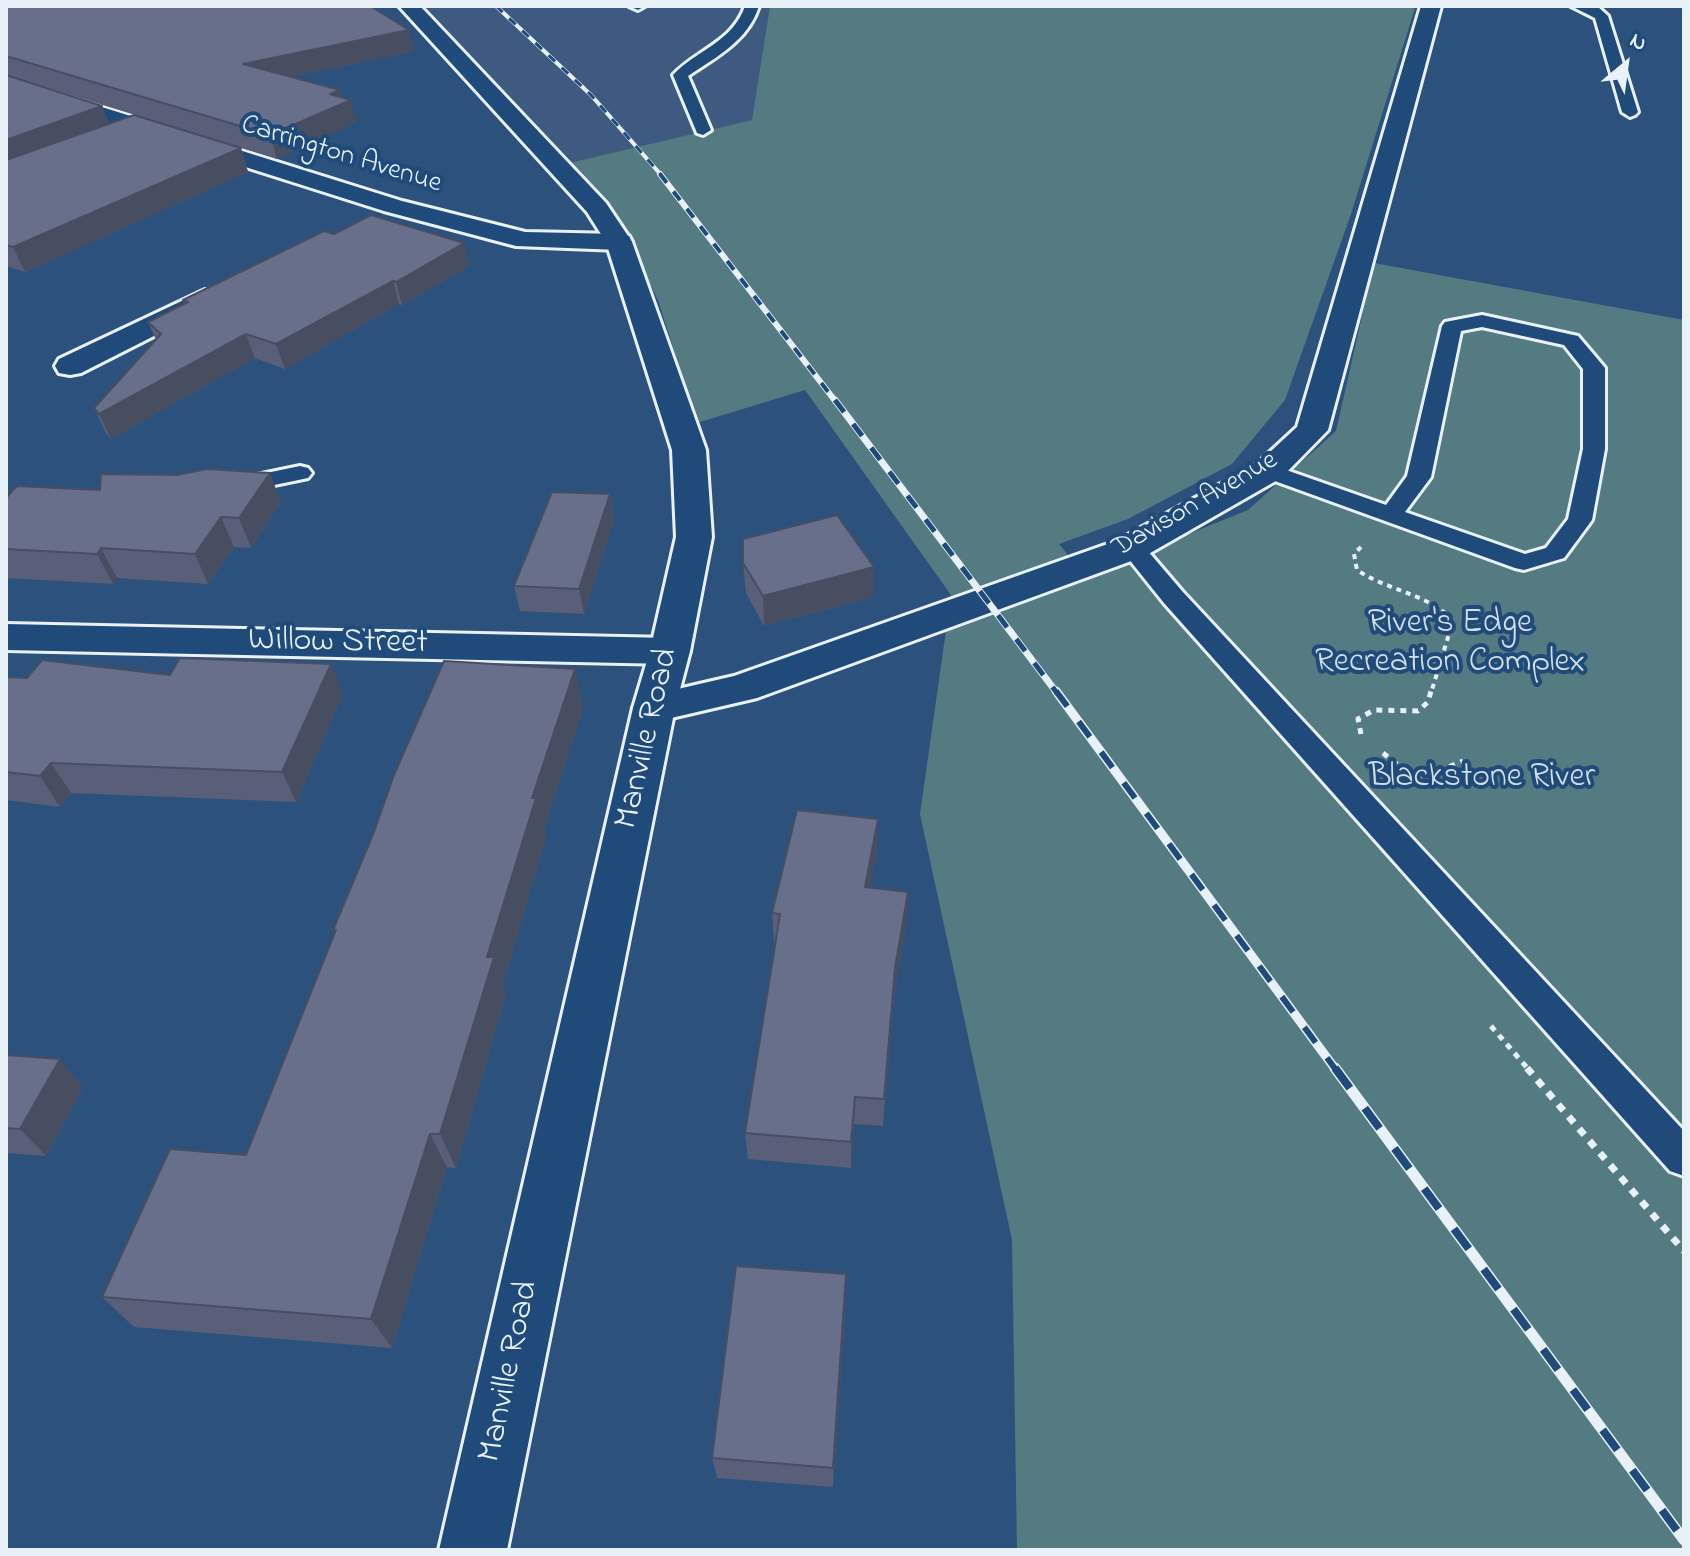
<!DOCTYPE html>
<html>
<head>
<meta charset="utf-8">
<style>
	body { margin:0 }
	#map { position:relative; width:1690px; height:1556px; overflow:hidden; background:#2d517d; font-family:"Indie Flower",sans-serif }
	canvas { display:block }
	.frame { position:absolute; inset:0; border:8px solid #e8f1f8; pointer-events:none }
	.north { position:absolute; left:1586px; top:24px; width:80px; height:80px; -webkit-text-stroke:6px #1f4a7a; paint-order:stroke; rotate:29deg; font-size:22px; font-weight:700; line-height:32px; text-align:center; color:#e8f1f8 }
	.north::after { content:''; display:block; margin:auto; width:28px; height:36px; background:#e8f1f8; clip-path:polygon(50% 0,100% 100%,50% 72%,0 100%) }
</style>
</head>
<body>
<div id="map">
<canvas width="1690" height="1556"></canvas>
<div class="frame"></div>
<div class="north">N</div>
</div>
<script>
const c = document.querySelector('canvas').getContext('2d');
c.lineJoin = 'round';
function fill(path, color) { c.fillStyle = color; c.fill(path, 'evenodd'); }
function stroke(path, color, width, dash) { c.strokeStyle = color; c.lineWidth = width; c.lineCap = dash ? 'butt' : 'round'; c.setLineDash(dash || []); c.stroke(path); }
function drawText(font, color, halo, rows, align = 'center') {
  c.font = font + ' "Indie Flower",sans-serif'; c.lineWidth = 8; c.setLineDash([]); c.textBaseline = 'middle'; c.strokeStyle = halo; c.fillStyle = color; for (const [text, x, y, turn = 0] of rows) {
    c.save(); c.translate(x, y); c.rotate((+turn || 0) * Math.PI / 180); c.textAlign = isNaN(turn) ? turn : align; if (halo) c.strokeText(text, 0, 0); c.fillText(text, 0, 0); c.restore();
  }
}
fill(new Path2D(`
	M417 6H770L752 120 569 163Z`), '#3e5a81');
fill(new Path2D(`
	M770 6 1415 8 1351 214 1285 400 1232 464 1128 519 1059 544 1085 576 1248 510 1336 431 1374 263 1684 320V1550H1017L1012 1240 920 814 951 595 805 390 697 423 658 300 612 210 569 163 752 120Z`), '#547b81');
const service = new Path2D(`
	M629 6H645L638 10Z
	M745 6H759C748 41 716 57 688 76L711 130 703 135 697 133 673 75C696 50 733 42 745 6Z
	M1571 6H1597L1608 16 1638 112 1635 115 1630 117 1622 112 1595 18Z
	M1482 315 1578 336 1605 368V449L1592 520 1564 558 1524 570 1515 568 1261 476 1257 471 1261 466 1269 464 1386 505 1407 476 1442 326 1445 322ZM1482 327 1564 345 1583 369V449L1568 519 1546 548 1525 554 1405 512 1431 477 1461 331Z
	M300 466 308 468 312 473 308 478 231 494 223 492 219 487 223 482Z
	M1132 540 1141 543 1182 591 1684 1131V1176L1670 1171 1164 603 1120 548 1123 543Z`);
const minor = new Path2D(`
	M1421 6H1441L1328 430 1281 478 1145 556 757 698 654 722 639 718 633 708 639 698 734 676 1119 540 1257 464 1297 427Z
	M6 77 402 201 525 232 619 234 629 236 632 242 629 248 619 250 516 246 384 211 6 91Z
	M205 290 215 293 219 299 215 305 81 373 70 375 59 373 55 366 59 359Z
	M6 624 670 638 684 642 690 651 684 660 670 664 6 650Z`);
const secondary = new Path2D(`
	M399 6H420L606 203 632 242 706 450 712 537 690 651 675 708 507 1550H439L633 708 650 651 676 537 672 450 606 242 587 212Z`);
stroke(service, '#e8f1f8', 6);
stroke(minor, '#e8f1f8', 6);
stroke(secondary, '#e8f1f8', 6);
stroke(new Path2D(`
	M1361 547 1354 554 1357 570C1387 590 1423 593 1450 617L1449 634 1431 693`), '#e8f1f8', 4, [5, 5]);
stroke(new Path2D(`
	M1361 734 1358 719 1374 710 1418 711 1428 702 1431 691
	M1383 753 1417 780
	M1405 785 1463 761
	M1491 1026 1529 1070`), '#e8f1f8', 5, [6, 6]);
stroke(new Path2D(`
	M1527 1068 1684 1251`), '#e8f1f8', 7, [8, 8]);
fill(service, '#1f4a7a');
fill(minor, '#1f4a7a');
fill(secondary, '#1f4a7a');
const railFar4 = new Path2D(`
	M496 6 591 95 662 176`);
const railFar3 = new Path2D(`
	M660 174 836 402`);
const railFar2 = new Path2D(`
	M835 400 1057 693`);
const railFar1 = new Path2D(`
	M1056 691 1336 1070`);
const rail = new Path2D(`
	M1335 1068 1684 1540`);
stroke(railFar4, '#e8f1f8', 4);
stroke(railFar3, '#e8f1f8', 6);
stroke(railFar2, '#e8f1f8', 7);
stroke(railFar1, '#e8f1f8', 9);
stroke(rail, '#e8f1f8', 11);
stroke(railFar4, '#1f4a7a', 3, [9]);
stroke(railFar3, '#1f4a7a', 4, [11]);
stroke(railFar2, '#1f4a7a', 5, [15]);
stroke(railFar1, '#1f4a7a', 6, [19]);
stroke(rail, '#1f4a7a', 8, [25]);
fill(new Path2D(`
	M6 6 414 51 292 77 342 97 357 122 277 159 6 75Z
	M6 75 102 106 109 124 241 148 248 172 25 272 6 266Z
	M334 234 464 243 469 266 402 305 399 304 285 369 255 358 111 439 106 433 94 408 156 340 148 322 184 304 183 300Z
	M610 494 614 519 584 614 520 611 514 586Z
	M6 498 281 502 251 548 234 547 208 584 117 578 113 584 6 578Z
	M743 563 873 597 764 626 746 593Z
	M6 677 27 678 343 694 296 802 71 793 60 807 6 800Z
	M583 708 544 829 546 836 503 984 506 994 456 1168 447 1167 392 1348 134 1327 102 1297 246 1155 335 933 333 930Z
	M877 849 870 887 907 921 894 997 883 1126 854 1124 851 1168 748 1159 745 1133 776 942H774L772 913Z
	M6 1055 83 1087 46 1156 6 1153Z
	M846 1298 833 1487 717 1478 712 1458Z`), '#595f78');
fill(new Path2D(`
	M409 30 414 51 250 86 243 64Z
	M340 90 343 103 351 100 357 122 277 159 270 135 330 94Z
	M102 106 111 128 6 167V140Z
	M241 148 248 172 25 272 13 247Z
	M464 243 469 266 402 305 396 282Z
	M393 281 399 304 285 369 276 344Z
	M246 334 255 358 111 439 99 414Z
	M270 473 281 502 251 548 239 518Z
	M610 494 614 519 584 614 579 589Z
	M221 517 234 547 208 584 195 554Z
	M101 548 117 578 113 584 97 554Z
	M874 567 873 597 764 626 763 596Z
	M331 664 343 694 296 802 282 772Z
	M575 669 583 708 544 829 546 836 503 984 506 994 456 1168 440 1134 487 957 532 798Z
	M51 763 71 793 60 807 40 776Z
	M878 819 877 849 865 916V887Z
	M908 892 907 921 894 997 883 1126 895 968Z
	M60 1059 83 1087 46 1156 20 1129Z
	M855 1097 854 1124 851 1168V1142Z
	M430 1134 447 1167 392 1348 371 1319Z
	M846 1274V1298L833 1487V1468Z`), '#484e61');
const building = new Path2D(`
	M6 6H370L409 30 243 64 340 90 330 94 351 100 270 135 6 56Z
	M6 75 102 106 6 140Z
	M134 115 241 148 13 247 6 245V160Z
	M371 215 464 243 396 282 393 281 276 344 246 334 99 414 94 408 161 334 148 322 188 302 183 300 324 231 334 234Z
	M207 469 270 473 239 518 221 517 195 554 101 548 97 554 6 549V498L17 486 100 490 101 474 177 475Z
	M552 492 610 494 579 589 514 586Z
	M837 515 874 567 763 596 743 563V539Z
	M180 658 331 664 282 772 51 763 40 776 6 772V677L27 678 42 660 170 675Z
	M444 661 575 669 532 798H536L487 957H494L440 1134H430L371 1319 102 1297 170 1149 246 1155 336 930H333L374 832 394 775Z
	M797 810 878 819 865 887 908 892 895 968 884 1099 855 1097 851 1142 745 1133 780 914 772 913Z
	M6 1055 60 1059 20 1129 6 1128Z
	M736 1266 846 1274 833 1468 712 1458Z`);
fill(building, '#676f8b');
stroke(building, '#484e61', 2);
drawText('28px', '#e8f1f8', '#1f4a7a', [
	["Carrington Avenue",341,156,17],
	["Davison Avenue",1196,506,-30]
]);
drawText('34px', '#d2dfe6', '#1f4a7a', [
	["River's Edge",1450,625],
	["Recreation Complex",1450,664],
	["Blackstone River",1482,779]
]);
drawText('34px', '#e8f1f8', '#1f4a7a', [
	["Willow Street",338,644,1],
	["Manville Road",649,739,-77],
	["Manville Road",511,1372,-78]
]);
</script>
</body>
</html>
